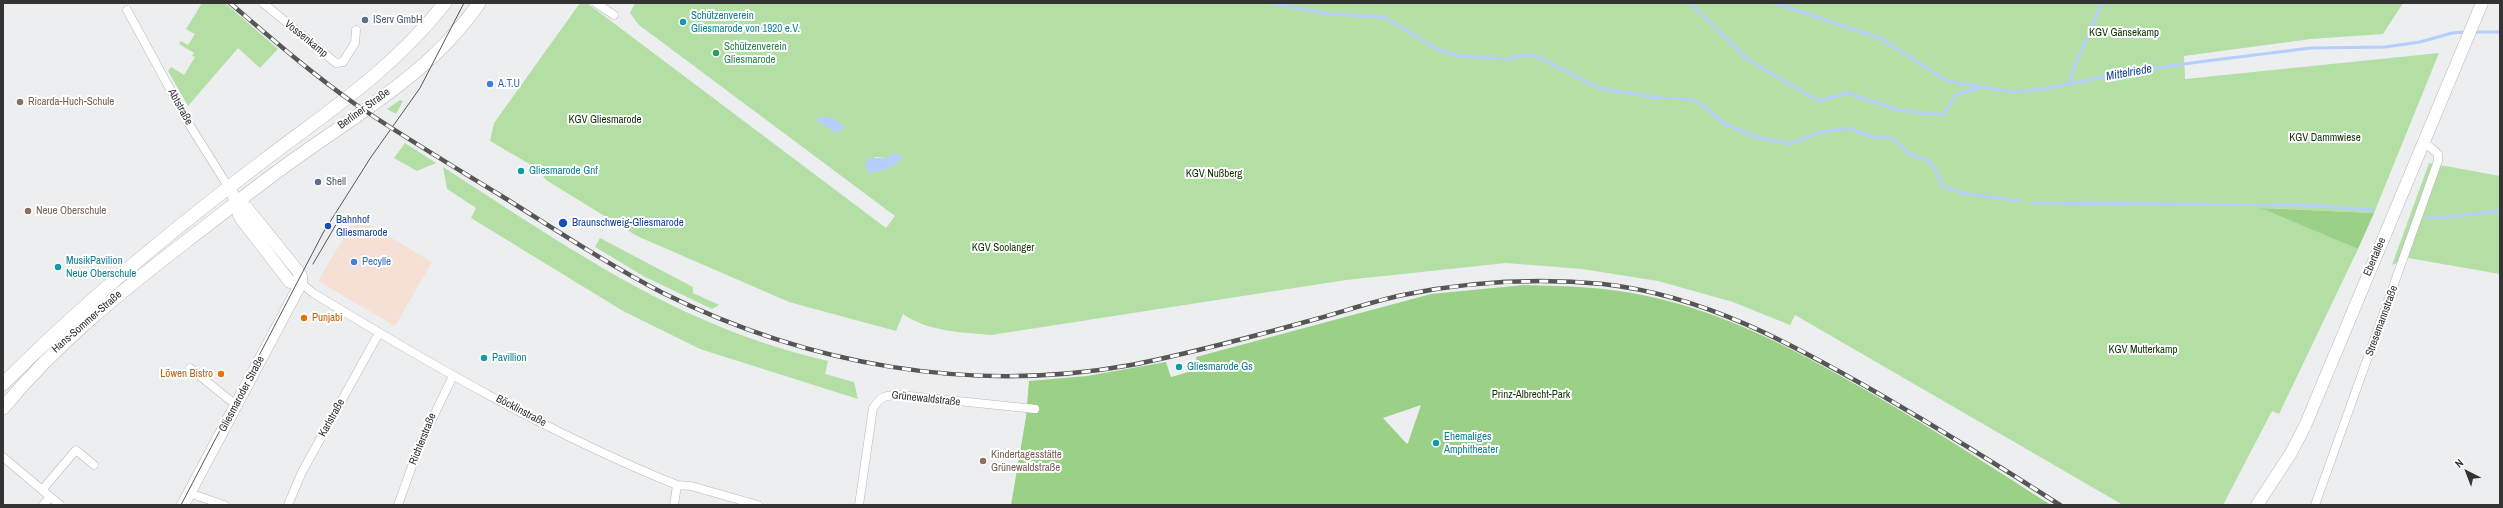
<!DOCTYPE html>
<html>
<head>
<meta charset="utf-8">
<style>
	body { margin:0 }
	#map { position:relative; width:2503px; height:508px; overflow:hidden; background:#edeef0; font-family:"Archivo Narrow",sans-serif }
	canvas { display:block }
	.frame { position:absolute; inset:0; border:4px solid #333334; pointer-events:none }
	.north { position:absolute; left:2447px; top:452px; width:40px; height:40px; -webkit-text-stroke:3px #fff; paint-order:stroke; rotate:318deg; font-size:11px; font-weight:700; line-height:16px; text-align:center; color:#333334 }
	.north::after { content:''; display:block; margin:auto; width:14px; height:18px; background:#333334; clip-path:polygon(50% 0,100% 100%,50% 72%,0 100%) }
</style>
</head>
<body>
<div id="map">
<canvas width="2503" height="508"></canvas>
<div class="frame"></div>
<div class="north">N</div>
</div>
<script>
const c = document.querySelector('canvas').getContext('2d');
c.lineJoin = 'round';
function fill(path, color) { c.fillStyle = color; c.fill(path, 'evenodd'); }
function stroke(path, color, width, dash) { c.strokeStyle = color; c.lineWidth = width; c.lineCap = dash ? 'butt' : 'round'; c.setLineDash(dash || []); c.stroke(path); }
function drawText(font, color, halo, rows, align = 'center') {
  c.font = font + ' "Archivo Narrow",sans-serif'; c.lineWidth = 4; c.setLineDash([]); c.textBaseline = 'middle'; c.strokeStyle = halo; c.fillStyle = color; for (const [text, x, y, turn = 0] of rows) {
    c.save(); c.translate(x, y); c.rotate((+turn || 0) * Math.PI / 180); c.textAlign = isNaN(turn) ? turn : align; if (halo) c.strokeText(text, 0, 0); c.fillText(text, 0, 0); c.restore();
  }
}
fill(new Path2D(`
	M356 217 432 262 395 326 318 281Z`), '#f6dfd4');
fill(new Path2D(`
	M202 3H225L278 49 260 68 238 48 188 106 168 71 171 67 184 75 195 57 192 56 194 53 179 44 181 41 188 45 195 34 186 29Z
	M580 3H587L886 228 895 216 639 25 630 13 635 3H2403L2383 34 2311 39 2184 56 2185 79 2439 53 2374 213 2263 208 2358 249 2279 414 2272 411 2223 505H2123L1795 315 1790 325 1733 302 1658 281 1582 269 1506 263 1346 280 991 335C960 332 929 332 903 314L896 331 789 302 637 236 546 180 538 169 490 141 494 123ZM893 153 870 173 875 157 887 158Z
	M400 100 403 101 396 114 387 109Z
	M405 143 436 163 417 171 394 158Z
	M2429 163 2500 176V274L2408 258 2392 265Z
	M443 167C526 220 612 280 702 319 742 337 785 351 828 361L825 374 854 382 858 399 700 349 623 311 471 218 476 208 447 189Z
	M600 238 693 287V293L719 305 712 309 645 277 595 247Z`), '#b3dfa5');
fill(new Path2D(`
	M2261 208 2374 213 2358 249Z
	M1524 285C1566 286 1607 287 1647 296 1729 313 1805 355 1876 396 1936 431 1993 468 2051 505H1011L1026 417 1029 381 1087 376 1166 362 1171 377 1199 369 1196 357 1431 294ZM1421 405 1408 443 1407 444 1383 418Z`), '#9ad187');
fill(new Path2D(`
	M831 117 845 127 837 133 817 121V118Z
	M893 153 902 156 901 160C891 168 882 172 870 173L865 167 868 158H887Z`), '#b5cefd');
stroke(new Path2D(`
	M1270 3 1329 14 1384 17 1437 49 1459 56 1509 59 1527 55 1538 57 1601 89 1660 98 1690 99 1702 105 1725 124 1759 138 1790 144 1821 132 1849 128 1869 136 1878 138 1887 136 1895 141 1908 153 1928 161 1934 167 1942 186 1962 193 2020 201
	M1690 3 1747 59 1818 101 1847 93 1898 110 1943 115 1957 94 1978 88
	M1775 3 1882 39 1947 81 2012 92 2043 89 2134 71 2206 61 2311 48 2385 47 2420 42 2452 33 2466 32
	M2474 32H2500
	M2070 83 2073 70 2102 3
	M2032 203 2303 205 2372 210
	M2427 217 2439 218 2500 211`), '#b5cefd', 3);
const street = new Path2D(`
	M263 3 336 63 343 62 355 43 356 30
	M596 3 614 15
	M127 10 189 124 229 188
	M301 283 313 293C430 364 550 434 677 485L691 486 758 505
	M190 368 236 405
	M3 457 60 505
	M42 490 76 450 94 465
	M189 493 224 505
	M43 505 50 497
	M288 505 302 472 379 333
	M398 505 420 444 453 376
	M674 505 677 485
	M859 505 873 408C881 396 886 395 900 395L1035 409
	M2315 505 2438 161V154L2430 147 2422 145`);
const secondary = new Path2D(`
	M229 188 237 202 239 215 242 220 290 282 301 283
	M183 505 301 283V276L297 270 247 208 237 202
	M2257 505 2291 453 2305 426 2482 3`);
const primary = new Path2D(`
	M3 384C83 303 172 230 263 161 330 110 391 71 445 3
	M3 408C56 344 119 293 184 243 220 216 255 187 292 161 357 114 433 71 479 3`);
stroke(street, '#b7b9ba', 9);
stroke(secondary, '#b7b9ba', 13);
stroke(primary, '#b7b9ba', 14);
stroke(street, '#fff', 8);
stroke(secondary, '#fff', 12);
stroke(primary, '#fff', 13);
stroke(new Path2D(`
	M313 264 341 216
	M181 505 323 233 371 157 420 88 464 3`), '#565657', 1);
const rail = new Path2D(`
	M230 3C271 38 311 73 355 104 402 136 451 165 500 195 553 228 607 264 663 293 808 365 971 394 1131 365 1193 353 1255 336 1316 319 1345 311 1374 301 1403 295 1467 282 1538 278 1603 284 1704 295 1794 345 1881 395 1941 430 2001 467 2060 505`);
stroke(rail, '#565657', 4.5);
stroke(rail, '#fff', 3, [9]);
for (const [x, y, r, color] of [
	[365,20,4,"#5c6f8a"],
	[683,22,4,"#0f9aa8"],
	[716,53,4,"#2e9e5b"],
	[490,84,4,"#3f7fe0"],
	[20,102,4,"#8d6e63"],
	[521,171,4,"#0f9aa8"],
	[318,182,4,"#5c6f8a"],
	[28,211,4,"#8d6e63"],
	[563,223,5,"#1a4fb4"],
	[328,226,4,"#1a4fb4"],
	[354,262,4,"#3f7fe0"],
	[58,267,4,"#0f9aa8"],
	[304,318,4,"#e8710a"],
	[484,358,4,"#0f9aa8"],
	[1179,367,4,"#0f9aa8"],
	[221,374,4,"#e8710a"],
	[1436,443,4,"#0f9aa8"],
	[983,461,4,"#8d6e63"]
]) { const dot = new Path2D(); dot.arc(x, y, r, 0, 2 * Math.PI); c.fillStyle = color; c.fill(dot); stroke(dot, '#fff', 1.5); }
drawText('11px', '#0d838f', '#fff', [
	["Schützenverein",691,16],
	["Gliesmarode von 1920 e.V.",691,29],
	["Gliesmarode Gnf",529,171],
	["MusikPavilion",66,261],
	["Neue Oberschule",66,274],
	["Pavillion",492,358],
	["Gliesmarode Gs",1187,367],
	["Ehemaliges",1444,437],
	["Amphitheater",1444,450]
], 'left');
drawText('11px', '#4e5e75', '#fff', [
	["IServ GmbH",373,20],
	["Shell",326,182]
], 'left');
drawText('11px', '#103400', '#fff', [
	["KGV Gänsekamp",2124,33],
	["KGV Gliesmarode",605,120],
	["KGV Dammwiese",2325,138],
	["KGV Nußberg",1214,174],
	["KGV Soolanger",1003,248],
	["KGV Mutterkamp",2143,350],
	["Prinz-Albrecht-Park",1531,395]
]);
drawText('11px', '#333334', '#fff', [
	["Vossenkamp",306,39,39],
	["Abtstraße",180,107,61],
	["Berliner Straße",364,109,-36],
	["Ebertallee",2375,257,-67],
	["Stresemannstraße",2382,321,-70],
	["Hans-Sommer-Straße",87,322,-41],
	["Gliesmaroder Straße",242,394,-62],
	["Grünewaldstraße",926,399,6],
	["Böcklinstraße",521,411,28],
	["Karlstraße",332,418,-61],
	["Richterstraße",423,439,-68]
]);
drawText('11px', '#27864d', '#fff', [
	["Schützenverein",724,47],
	["Gliesmarode",724,60]
], 'left');
drawText('11px', '#366cbe', '#fff', [
	["A.T.U",498,84],
	["Pecylle",362,262]
], 'left');
drawText('11px', '#785e54', '#fff', [
	["Ricarda-Huch-Schule",28,102],
	["Neue Oberschule",36,211],
	["Kindertagesstätte",991,455],
	["Grünewaldstraße",991,468]
], 'left');
drawText('11px', '#164399', '#fff', [
	["Bahnhof",336,220],
	["Gliesmarode",336,233],
	["Braunschweig-Gliesmarode",572,223]
], 'left');
drawText('11px', '#c56008', '#fff', [
	["Punjabi",312,318],
	["Löwen Bistro",213,374,"right"]
], 'left');
drawText('italic 12px', '#194297', '#fff', [
	["Mittelriede",2129,73,-10]
]);
</script>
</body>
</html>
